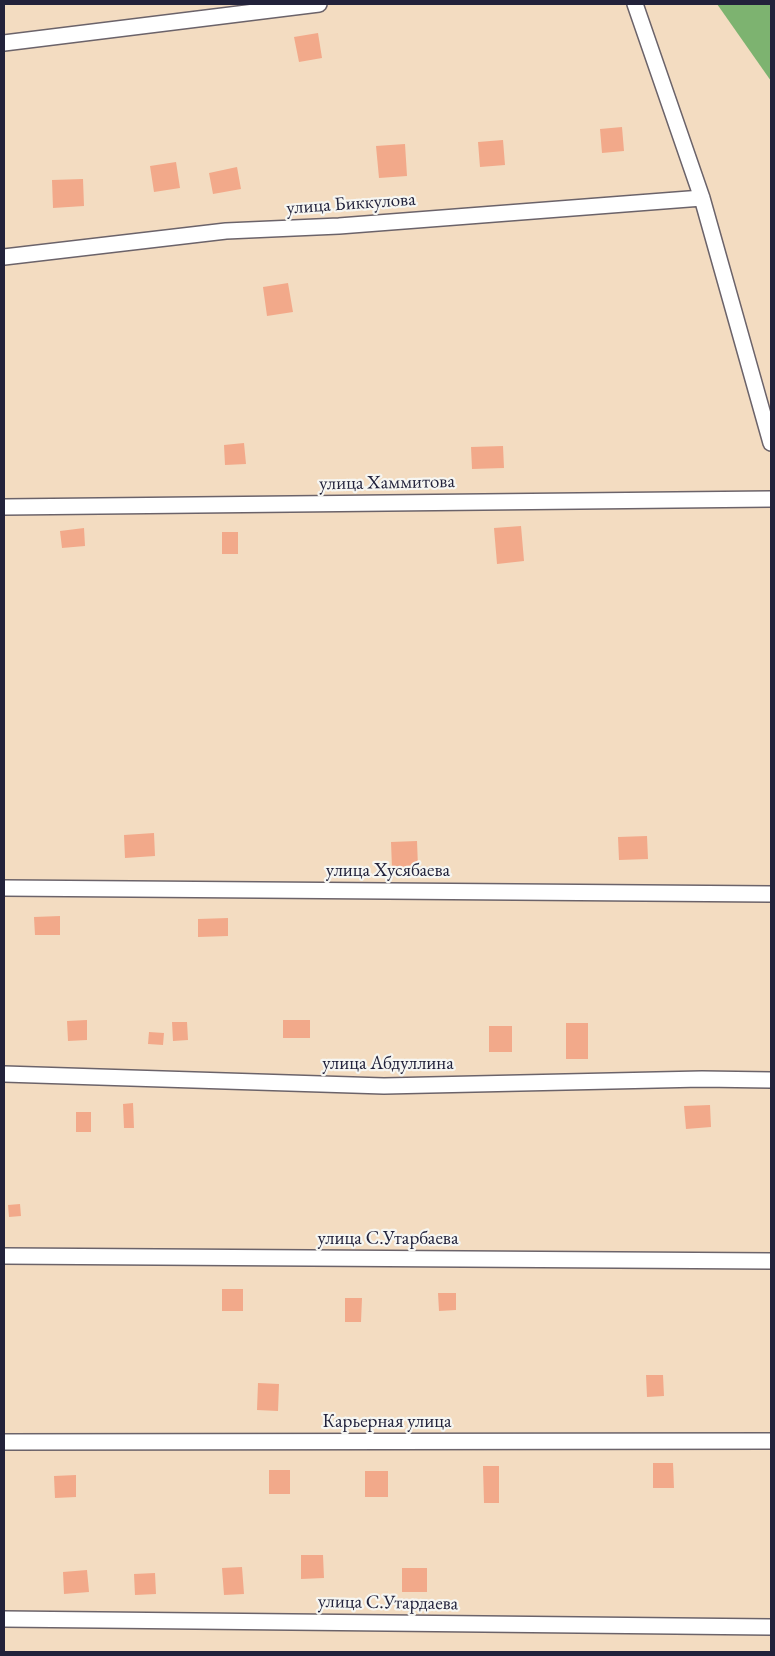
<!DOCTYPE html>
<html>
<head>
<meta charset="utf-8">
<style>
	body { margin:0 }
	#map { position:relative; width:775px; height:1656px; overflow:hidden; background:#f3dcc1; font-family:"EB Garamond",serif }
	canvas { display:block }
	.frame { position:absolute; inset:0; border:5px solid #22223b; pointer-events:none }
</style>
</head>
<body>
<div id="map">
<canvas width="775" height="1656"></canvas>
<div class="frame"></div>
</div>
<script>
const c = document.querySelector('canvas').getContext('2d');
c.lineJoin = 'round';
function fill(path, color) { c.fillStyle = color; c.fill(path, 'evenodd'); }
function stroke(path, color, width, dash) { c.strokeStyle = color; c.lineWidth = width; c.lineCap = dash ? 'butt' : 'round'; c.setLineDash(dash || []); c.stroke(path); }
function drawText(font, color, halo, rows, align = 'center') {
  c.font = font + ' "EB Garamond",serif'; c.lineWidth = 4.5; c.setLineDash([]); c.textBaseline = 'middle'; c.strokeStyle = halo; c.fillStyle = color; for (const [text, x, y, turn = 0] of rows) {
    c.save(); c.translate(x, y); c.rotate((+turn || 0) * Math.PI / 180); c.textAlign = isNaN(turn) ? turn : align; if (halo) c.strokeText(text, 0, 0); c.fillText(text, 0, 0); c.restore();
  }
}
fill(new Path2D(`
	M717 4H771V81Z`), '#7db370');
fill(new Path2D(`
	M318 33 322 58 299 62 294 37Z
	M622 127 624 151 602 153 600 129Z
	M503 140 505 165 480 167 478 142Z
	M405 144 407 176 379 178 376 146Z
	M176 162 180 188 154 192 150 166Z
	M237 167 241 189 213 194 209 173Z
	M83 179 84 206 53 208 52 180Z
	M288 283 293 312 267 316 263 287Z
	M244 443 246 464 225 465 224 445Z
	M503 446 504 468 472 469 471 447Z
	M521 526 524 561 497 564 494 528Z
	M84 528 85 546 62 548 60 531Z
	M222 532H238V554H222Z
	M154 833 155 856 125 858 124 835Z
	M647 836 648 859 619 860 618 837Z
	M417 841 418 867 392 868 391 842Z
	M60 916V935H35L34 917Z
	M228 918V936L198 937V919Z
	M87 1020V1040L68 1041 67 1021Z
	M283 1020H310V1038H283Z
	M172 1022H187L188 1040 173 1041Z
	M566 1023H588V1059H566Z
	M489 1026H512V1052H489Z
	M149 1032 164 1033 163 1045 148 1044Z
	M133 1103 134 1128H124L123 1104Z
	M710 1105 711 1127 686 1129 684 1106Z
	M76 1112H91V1132H76Z
	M20 1204 21 1216 9 1217 8 1205Z
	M222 1289H243V1311H222Z
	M438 1293H456V1310L439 1311Z
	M345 1298H362L361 1322H345Z
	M646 1375H663L664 1396 647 1397Z
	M258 1383 279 1384 278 1411 257 1410Z
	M653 1463H673L674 1488H653Z
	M483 1466H499V1503H484Z
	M269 1470H290V1494H269Z
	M365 1471H388V1497H365Z
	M76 1475V1497L55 1498 54 1476Z
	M301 1555H323L324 1578 301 1579Z
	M242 1567 244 1594 224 1595 222 1568Z
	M402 1568H427V1592H402Z
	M87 1570 89 1592 64 1594 63 1572Z
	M155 1573 156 1594 135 1595 134 1574Z`), '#f2a98a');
const street = new Path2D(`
	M635 4 702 198 771 443
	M4 43 319 4
	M4 257 226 231 339 226 702 198
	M4 507 771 499
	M4 888 771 894
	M4 1074 384 1086 702 1079 771 1080
	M4 1256 771 1261
	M4 1442 771 1441
	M4 1619 771 1627`);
stroke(street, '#6b636a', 18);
stroke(street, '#fff', 15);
drawText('19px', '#22223b', '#f6f6f2', [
	["улица Биккулова",351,204,-4],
	["улица Хаммитова",387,483,-1],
	["улица Хусябаева",388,871],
	["улица Абдуллина",388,1064],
	["улица С.Утарбаева",388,1239],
	["Карьерная улица",387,1422],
	["улица С.Утардаева",388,1603,1]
]);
</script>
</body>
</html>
